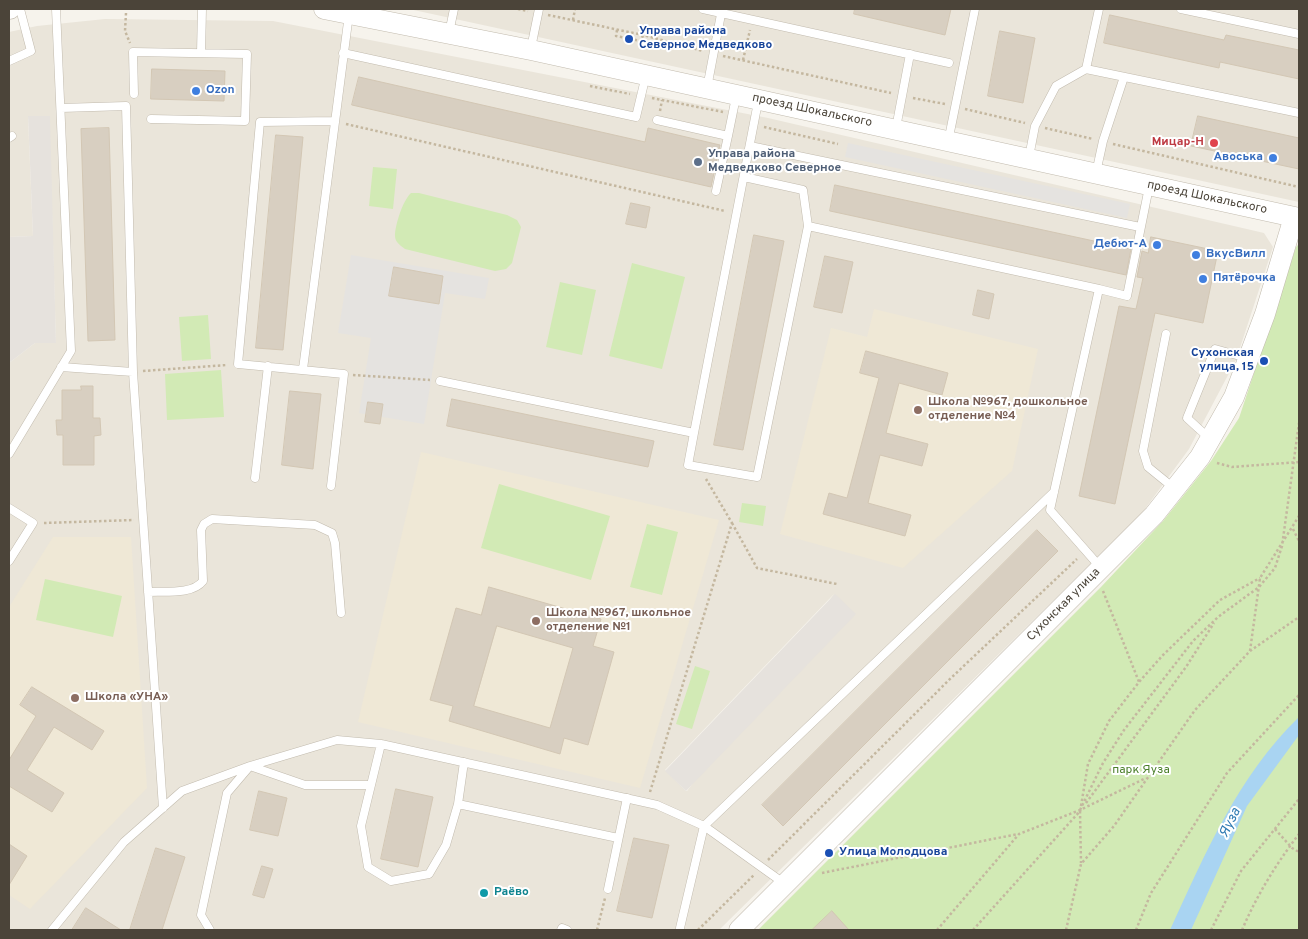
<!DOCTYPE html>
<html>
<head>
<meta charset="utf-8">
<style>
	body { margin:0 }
	#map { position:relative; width:1308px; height:939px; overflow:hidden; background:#f6f3ec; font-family:Overpass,sans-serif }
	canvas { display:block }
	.frame { position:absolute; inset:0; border:10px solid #4b4439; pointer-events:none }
</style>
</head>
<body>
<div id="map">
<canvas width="1308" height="939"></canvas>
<div class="frame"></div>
</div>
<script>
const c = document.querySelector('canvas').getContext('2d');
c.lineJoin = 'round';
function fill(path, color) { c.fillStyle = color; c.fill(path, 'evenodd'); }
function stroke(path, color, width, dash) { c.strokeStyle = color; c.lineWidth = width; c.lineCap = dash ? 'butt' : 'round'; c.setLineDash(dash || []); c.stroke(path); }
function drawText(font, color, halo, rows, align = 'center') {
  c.font = font + ' Overpass,sans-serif'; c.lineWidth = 4; c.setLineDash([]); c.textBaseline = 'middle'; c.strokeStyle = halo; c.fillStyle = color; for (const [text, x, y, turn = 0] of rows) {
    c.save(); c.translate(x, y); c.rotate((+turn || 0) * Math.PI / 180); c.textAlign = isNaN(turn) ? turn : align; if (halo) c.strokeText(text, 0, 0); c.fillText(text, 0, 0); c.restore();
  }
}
fill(new Path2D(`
	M409 9H1299V202Z
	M105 19 273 21 768 118 1264 233 1273 247 1236 360 1189 449 1142 513 719 930H9V363L35 343 56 342 49 116 28 117 33 236 9 237V32L37 26ZM834 594 687 791H686L665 770Z`), '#eae5da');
fill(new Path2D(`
	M28 116H50L56 343H35L9 363V237L33 236Z
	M835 594 856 614 686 791 665 771Z`), '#e6e2dd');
fill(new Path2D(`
	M874 309 1038 349 1012 471 903 568 780 534 831 328 867 337Z
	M421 452 719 520 640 788 358 722Z
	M53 537H131L147 788 30 909 9 895V607Z`), '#efe8d6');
fill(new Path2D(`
	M373 167 397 169 393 209 369 206Z
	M411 193H419L507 215 517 220 521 227 512 263 506 269 495 271 405 249C400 245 395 242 395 236 395 225 403 200 411 193Z
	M1299 244V930H758L1101 587 1163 521 1211 461 1239 418 1296 247Z
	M632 263 685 277 662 369 609 356Z
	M560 282 596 290 582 355 546 347Z
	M208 315 211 359 182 361 179 317Z
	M221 370 224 417 167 420 165 374Z
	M499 484 610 516 591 580 481 548Z
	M742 503 766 506 763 526 739 522Z
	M647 524 678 532 662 595 630 587Z
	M45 579 122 596 113 637 36 620Z
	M695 666 710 671 692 729 676 724Z`), '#d2eab5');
fill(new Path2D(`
	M848 143 1130 204 1127 218 845 157Z
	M351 255 489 278 485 299 445 293 424 424 359 413 371 338 338 333Z`), '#e5e3e0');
fill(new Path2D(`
	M1299 717V735L1247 806 1191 930H1170C1205 854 1238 776 1299 717Z`), '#a9d4f2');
const building = new Path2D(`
	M855 9H951L945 35 854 14Z
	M1110 15 1224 40 1226 35 1299 50V79L1220 62 1219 68 1104 43Z
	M1000 31 1035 38 1023 103 988 96Z
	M152 69 225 71 224 101 151 99Z
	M359 77 645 142 648 128 720 145 711 187 352 105Z
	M1198 116 1299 138V169L1191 146Z
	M109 128 115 340 88 341 81 129Z
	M276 135 303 137 283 350 256 348Z
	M835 185 1131 249 1126 275 830 211Z
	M631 203 650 207 646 228 626 224Z
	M754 235 784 241 743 450 714 445Z
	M1151 237 1218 251 1203 323 1155 313 1115 504 1079 496 1119 306 1136 309 1143 278 1137 277 1142 251 1148 253Z
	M825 256 853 262 842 313 814 307Z
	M394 267 443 276 439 304 389 296Z
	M978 290 994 294 989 319 973 315Z
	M866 351 948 373 942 395 899 383 886 433 928 444 922 466 880 455 868 503 911 515 905 536 823 514 829 493 847 498 879 378 860 373Z
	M81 386H93V418H100L101 435 94 436V465H63V435H57L56 420H62V390H81Z
	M290 391 321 394 313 469 282 465Z
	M452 399 654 441 648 467 447 426Z
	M368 402 383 404 380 424 365 422Z
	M1037 530 1058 551 783 826 762 805Z
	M489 587 601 619 593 646 614 652 588 745 564 738 560 754 449 721 453 706 430 700 456 608 481 615ZM497 626 573 648 550 728 474 706Z
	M32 687 104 731 92 750 54 727 27 770 64 793 52 812 9 786V760L36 716 20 705Z
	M396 789 433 797 418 867 381 859Z
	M259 791 287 798 278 836 250 830Z
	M634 838 669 845 652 918 617 911Z
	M9 844 27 856 9 885Z
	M156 848 185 857 162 930H130Z
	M262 866 273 869 264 898 253 895Z
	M86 908 121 930H72Z
	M832 911 849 930H812Z`);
fill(building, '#d8cfc1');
stroke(building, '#d3c7b4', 1);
const service = new Path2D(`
	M703 9 949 63
	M1181 9 1299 34
	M449 33 454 9
	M531 48 539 9
	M201 53 202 9
	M343 53 636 117 646 75
	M9 61 31 51 20 9
	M1086 69 1099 9
	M707 88 722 9
	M134 94 133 52 247 54 245 121 151 119
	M61 108 126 106 133 372 61 367
	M657 120 728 136 736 97
	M896 128 910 54
	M9 138 12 136
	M948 142 975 9
	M750 146 1140 227
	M1029 157 1035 126 1056 86 1086 69 1299 113
	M1096 173 1103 141 1124 77
	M744 177 803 190 808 226 757 477 688 465 694 433 758 102
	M716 191 728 136
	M808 226 1099 289 1050 510 1101 568
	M1099 289 1127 296 1149 187
	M1166 334 1143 451 1148 467 1175 489
	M303 369 349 14
	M133 372 163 808
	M440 381 694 433
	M1210 439 1187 418 1215 349 1247 358
	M9 454 71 351 56 9
	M255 478 268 366
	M331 486 344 374 238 364 260 122 335 121
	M9 508 33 523 9 561
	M148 592C165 591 192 595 203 581L201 530 204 524 212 519 315 525 332 533 335 543 341 613
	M381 744 361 826 368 867 391 881 429 874 446 845 458 804
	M464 762 458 804 618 838
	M608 889 627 798
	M680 928 704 826 785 884
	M52 930 124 842 182 791 250 766 305 785H371
	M210 930 201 915 227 793 250 766 337 740 381 744 657 805 704 826 1054 492
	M561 930 562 928 567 930`);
const tertiary = new Path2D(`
	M9 9H10
	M324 9 531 50 1299 218
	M739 930 1154 515 1200 457 1234 397 1265 314 1294 217`);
stroke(service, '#c2bbae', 9);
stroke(tertiary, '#c2bbae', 21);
stroke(new Path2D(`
	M518 9 528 11
	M126 13 125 31 130 43
	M548 15 643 35 703 51
	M573 20 575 9
	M617 30 616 36 641 41 643 35
	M723 56 891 93
	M743 60 750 30
	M590 86 630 94
	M652 98 723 112
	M913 98 945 104
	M965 109 1025 123
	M660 111 662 100
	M346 124 725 211
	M764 127 838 144
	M1045 128 1093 139
	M1113 144 1299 187
	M143 371 227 365
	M353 375 430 380
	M1217 463 1232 467 1299 462
	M44 523 134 520
	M732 523 757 568 837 584
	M1293 529 1299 541
	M1103 591 1139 682
	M1250 651 1260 578 1299 516
	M650 792 732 523 706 479
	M1086 803 1186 667 1214 623
	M1081 806 1088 764 1109 721 1139 682 1163 655 1220 600 1260 578
	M1080 810 1103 763 1124 730 1193 641 1218 617 1259 587 1275 568 1282 546 1299 423
	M1080 811 1081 863
	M1275 829 1292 848 1299 852
	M768 860 951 678 1077 559
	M822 873 1018 834
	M597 930 605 898
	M698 930 754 875
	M937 930 1019 834 1080 810 1146 778
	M973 930 1081 810
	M1066 930 1081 864 1114 826 1195 710 1250 651 1299 617
	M1136 930 1151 893 1227 773 1299 695
	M1211 930 1241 871 1299 799
	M1242 930C1257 895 1276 864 1299 834`), '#c4b79f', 2.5, [2.5, 2.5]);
stroke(service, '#fff', 8);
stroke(tertiary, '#fff', 20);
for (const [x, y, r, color] of [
	[629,39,5,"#1a4fb4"],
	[196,91,5,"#3f7fe0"],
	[1214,143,5,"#e0444e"],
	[1273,158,5,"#3f7fe0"],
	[698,162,5,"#5c6f8a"],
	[1157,245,5,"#3f7fe0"],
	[1196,255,5,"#3f7fe0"],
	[1203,279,5,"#3f7fe0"],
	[1264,361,5,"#1a4fb4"],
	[918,410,5,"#8d6e63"],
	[536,621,5,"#8d6e63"],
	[75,698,5,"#8d6e63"],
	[829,853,5,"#1a4fb4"],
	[484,893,5,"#0f9aa8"]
]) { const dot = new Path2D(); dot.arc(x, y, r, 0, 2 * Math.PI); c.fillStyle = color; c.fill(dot); stroke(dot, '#fff', 2); }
drawText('bold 12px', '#164399', '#fff', [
	["Управа района",639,32],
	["Северное Медведково",639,46],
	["Сухонская",1254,354,"right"],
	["улица, 15",1254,368,"right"],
	["Улица Молодцова",839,853]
], 'left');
drawText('bold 12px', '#366cbe', '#fff', [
	["Ozon",206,91],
	["Авоська",1263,158,"right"],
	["Дебют-А",1147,245,"right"],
	["ВкусВилл",1206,255],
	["Пятёрочка",1213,279]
], 'left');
drawText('12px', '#4b4439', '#fff', [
	["проезд Шокальского",812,111,12],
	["проезд Шокальского",1207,198,12],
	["Сухонская улица",1064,605,-45]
]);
drawText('bold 12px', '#be3a42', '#fff', [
	["Мицар-Н",1204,143]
], 'right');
drawText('bold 12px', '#4e5e75', '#fff', [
	["Управа района",708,155],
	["Медведково Северное",708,169]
], 'left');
drawText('bold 12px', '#785e54', '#fff', [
	["Школа №967, дошкольное",928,403],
	["отделение №4",928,417],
	["Школа №967, школьное",546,614],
	["отделение №1",546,628],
	["Школа «УНА»",85,698]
], 'left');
drawText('12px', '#4a7f2a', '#fff', [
	["парк Яуза",1141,771]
]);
drawText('bold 12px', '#0d838f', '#fff', [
	["Раёво",494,893]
], 'left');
drawText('italic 14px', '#2e7ab2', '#fff', [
	["Яуза",1231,823,-64]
]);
</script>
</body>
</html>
